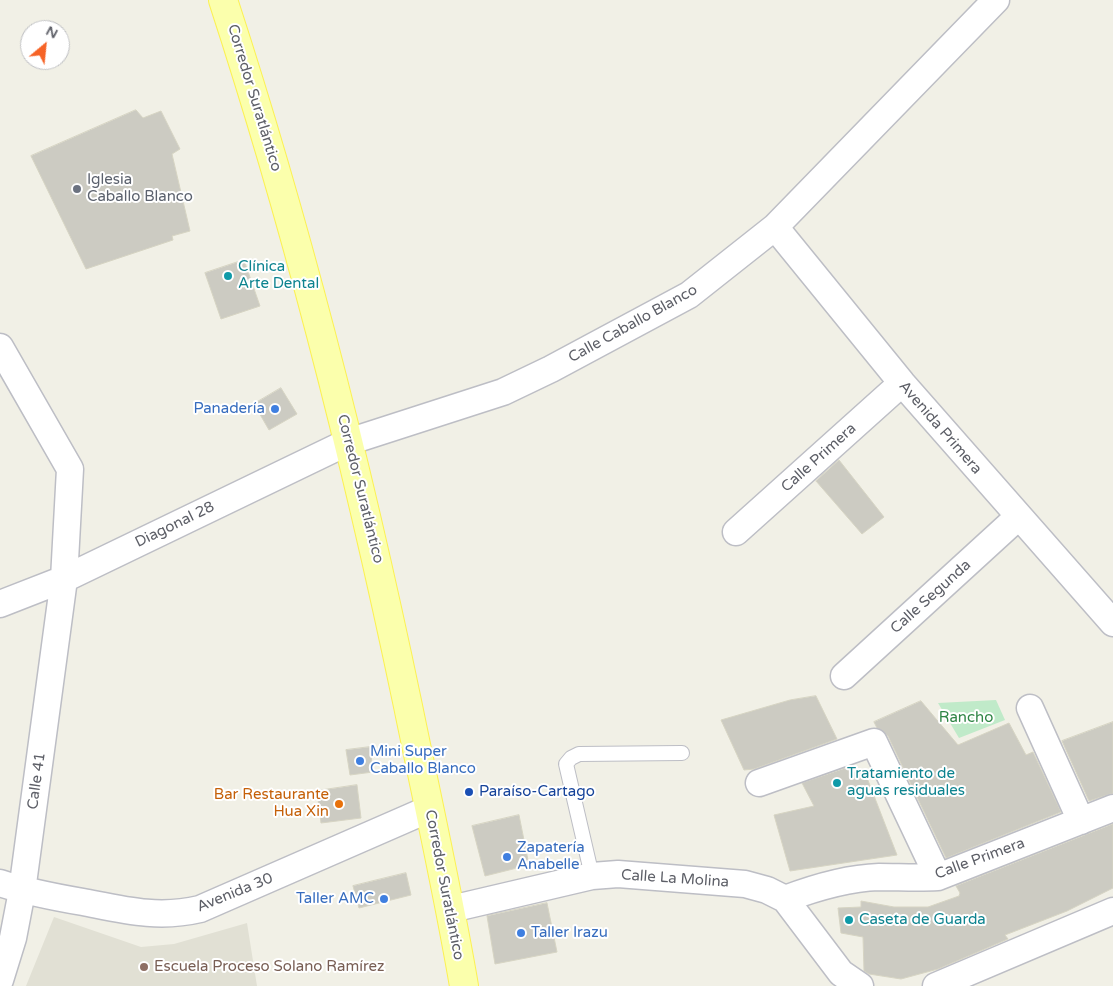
<!DOCTYPE html>
<html>
<head>
<meta charset="utf-8">
<style>
	body { margin:0 }
	#map { position:relative; width:1113px; height:986px; overflow:hidden; background:#f1f0e6; font-family:"Varela Round",sans-serif }
	canvas { display:block }
	.north { position:absolute; left:20px; top:20px; width:50px; height:50px; box-sizing:border-box; background:#fff; border:1px solid #bebfc2; border-radius:50%; rotate:28deg; font-size:14px; font-weight:700; line-height:20px; text-align:center; color:#5d5f67 }
	.north::after { content:''; display:block; margin:auto; width:18px; height:22px; background:#f66326; clip-path:polygon(50% 0,100% 100%,50% 72%,0 100%) }
</style>
</head>
<body>
<div id="map">
<canvas width="1113" height="986"></canvas>
<div class="north">N</div>
</div>
<script>
const c = document.querySelector('canvas').getContext('2d');
c.lineJoin = 'round';
function fill(path, color) { c.fillStyle = color; c.fill(path, 'evenodd'); }
function stroke(path, color, width, dash) { c.strokeStyle = color; c.lineWidth = width; c.lineCap = dash ? 'butt' : 'round'; c.setLineDash(dash || []); c.stroke(path); }
function drawText(font, color, halo, rows, align = 'center') {
  c.font = font + ' "Varela Round",sans-serif'; c.lineWidth = 4; c.setLineDash([]); c.textBaseline = 'middle'; c.strokeStyle = halo; c.fillStyle = color; for (const [text, x, y, turn = 0] of rows) {
    c.save(); c.translate(x, y); c.rotate((+turn || 0) * Math.PI / 180); c.textAlign = isNaN(turn) ? turn : align; if (halo) c.strokeText(text, 0, 0); c.fillText(text, 0, 0); c.restore();
  }
}
fill(new Path2D(`
	M54 917 141 947 174 944 247 923 257 986H26Z`), '#e1e0d4');
fill(new Path2D(`
	M996 700 1005 720 959 738 938 703Z`), '#c0eac9');
const building = new Path2D(`
	M136 110 143 118 161 111 180 149 172 154 190 231 172 236 173 240 86 269 31 156Z
	M244 260 260 306 221 319 205 273Z
	M281 388 297 414 269 430 254 404Z
	M839 460 884 517 862 534 816 481Z
	M816 696 837 739 754 769 744 770 721 720 790 700Z
	M921 701 958 745 1009 723 1026 755 1033 752 1061 812 946 858 888 736 877 728 874 722Z
	M1113 722V793L1089 801 1062 741Z
	M370 747 373 772 350 775 346 750Z
	M849 767 852 773 864 770 897 855 790 871 774 815 814 806 802 783Z
	M357 785 361 818 321 823 317 791Z
	M519 815 529 865 485 876 472 826Z
	M1113 824V888L1067 911 1005 935 1008 939 938 969 901 979 869 974 864 971 863 937 841 933 838 908 861 907V901L894 907H928L959 896 960 893 956 886Z
	M406 873 411 895 359 908 353 886Z
	M547 903 557 952 495 964 487 916Z`);
fill(building, '#cccbc2');
stroke(building, '#d6d4c3', 1);
const lane = new Path2D(`
	M592 876 566 764 571 758 579 754 682 753`);
const street = new Path2D(`
	M775 227 902 383 1113 623
	M0 347 70 469 64 579 22 891 13 938 0 980
	M736 532 902 383
	M0 604 64 579 348 442 503 392 551 369 689 295 775 227 996 0
	M844 676 1018 517
	M1030 708 1081 821
	M759 783 874 742 938 877
	M0 883C27 892 54 897 83 902 124 910 158 919 200 909L429 809
	M785 899C814 888 848 878 879 877 899 877 918 878 938 877L1113 808
	M451 909 592 876 618 874 745 884 767 890 785 899 841 973 860 986
	M936 986 1113 911`);
const primary = new Path2D(`
	M223 0C299 232 358 467 408 706 427 799 448 892 464 986`);
stroke(lane, '#bdbec5', 16);
stroke(street, '#bdbec5', 29);
stroke(primary, '#fcf153', 30);
stroke(lane, '#fff', 14);
stroke(street, '#fff', 26);
stroke(primary, '#fbffac', 28);
for (const [x, y, r, color] of [
	[77,189,5,"#6b7280"],
	[228,276,5,"#0f9aa8"],
	[275,409,5,"#3f7fe0"],
	[360,761,5,"#3f7fe0"],
	[837,783,5,"#0f9aa8"],
	[469,792,5,"#1a4fb4"],
	[339,804,5,"#e8710a"],
	[507,857,5,"#3f7fe0"],
	[384,899,5,"#3f7fe0"],
	[849,920,5,"#0f9aa8"],
	[521,933,5,"#3f7fe0"],
	[144,967,5,"#8d6e63"]
]) { const dot = new Path2D(); dot.arc(x, y, r, 0, 2 * Math.PI); c.fillStyle = color; c.fill(dot); stroke(dot, '#fff', 2); }
drawText('15px', '#5d5f67', '#fff', [
	["Corredor Suratlántico",254,98,73],
	["Calle Caballo Blanco",633,324,-29],
	["Avenida Primera",940,428,49],
	["Calle Primera",819,458,-42],
	["Corredor Suratlántico",360,489,76],
	["Diagonal 28",175,525,-26],
	["Calle Segunda",931,597,-42],
	["Calle 41",37,781,-82],
	["Calle Primera",980,859,-20],
	["Calle La Molina",675,879,4],
	["Corredor Suratlántico",444,885,79],
	["Avenida 30",235,893,-22]
]);
drawText('15px', '#5b616d', '#fff', [
	["Iglesia",87,180],
	["Caballo Blanco",87,197]
], 'left');
drawText('15px', '#0d838f', '#fff', [
	["Clínica",238,267],
	["Arte Dental",238,284],
	["Tratamiento de",847,774],
	["aguas residuales",847,791],
	["Caseta de Guarda",859,920]
], 'left');
drawText('15px', '#366cbe', '#fff', [
	["Panadería",265,409,"right"],
	["Mini Super",370,752],
	["Caballo Blanco",370,769],
	["Zapatería",517,848],
	["Anabelle",517,865],
	["Taller AMC",374,899,"right"],
	["Taller Irazu",531,933]
], 'left');
drawText('15px', '#2f8545', '#fff', [
	["Rancho",966,718]
]);
drawText('15px', '#164399', '#fff', [
	["Paraíso-Cartago",479,792]
], 'left');
drawText('15px', '#c56008', '#fff', [
	["Bar Restaurante",329,795],
	["Hua Xin",329,812]
], 'right');
drawText('15px', '#785e54', '#fff', [
	["Escuela Proceso Solano Ramírez",154,967]
], 'left');
</script>
</body>
</html>
